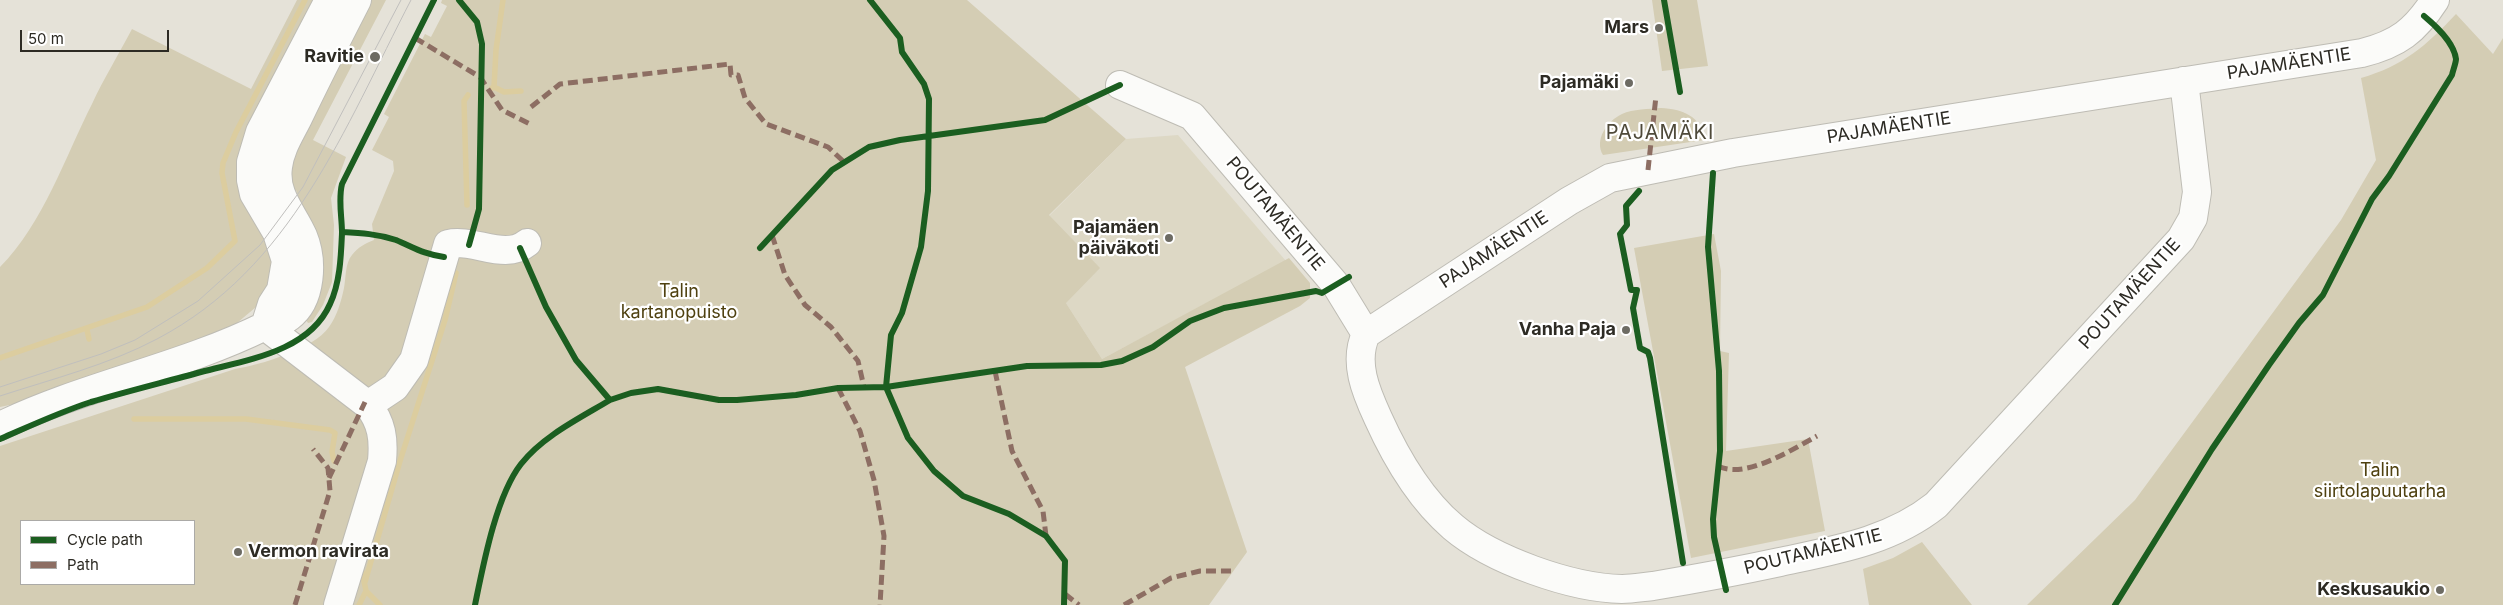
<!DOCTYPE html>
<html>
<head>
<meta charset="utf-8">
<style>
	body { margin:0 }
	#map { position:relative; width:2503px; height:605px; overflow:hidden; background:#e5e2d8; font-family:Inter,sans-serif }
	canvas { display:block }
	.legend { position:absolute; left:20px; top:520px; width:175px; height:65px; box-sizing:border-box; background:#fff; border:1px solid #abaaa7; margin:0; padding:6px 9px; list-style:none; font-size:15px; color:#2d2b24 }
	.legend li { display:flex; align-items:center; gap:10px; height:25px }
	.legend b { width:25px; border:1px solid #abaaa7 }
	.scale { position:absolute; left:20px; top:30px; width:149px; height:22px; box-sizing:border-box; border:2px solid #2d2b24; border-top:0; padding-left:6px; font-size:15px; line-height:18px; white-space:nowrap; color:#2d2b24; -webkit-text-stroke:4px #fff; paint-order:stroke }
</style>
</head>
<body>
<div id="map">
<canvas width="2503" height="605"></canvas>
<ul class="legend">
<li><b style="height:6px;background:#1b5e20"></b>Cycle path</li>
<li><b style="height:6px;background:#8d6e63"></b>Path</li>
</ul>
<div class="scale">50 m</div>
</div>
<script>
const c = document.querySelector('canvas').getContext('2d');
c.lineJoin = 'round';
function fill(path, color) { c.fillStyle = color; c.fill(path, 'evenodd'); }
function stroke(path, color, width, dash) { c.strokeStyle = color; c.lineWidth = width; c.lineCap = dash ? 'butt' : 'round'; c.setLineDash(dash || []); c.stroke(path); }
function drawText(font, color, halo, rows, align = 'center') {
  c.font = font + ' Inter,sans-serif'; c.lineWidth = 4.5; c.setLineDash([]); c.textBaseline = 'middle'; c.strokeStyle = halo; c.fillStyle = color; for (const [text, x, y, turn = 0] of rows) {
    c.save(); c.translate(x, y); c.rotate((+turn || 0) * Math.PI / 180); c.textAlign = isNaN(turn) ? turn : align; if (halo) c.strokeText(text, 0, 0); c.fillText(text, 0, 0); c.restore();
  }
}
fill(new Path2D(`
	M1178 135 1286 261 1102 359 1066 303 1049 216 1126 139Z`), '#ddd8c5');
fill(new Path2D(`
	M297 0H321L258 122 277 262 262 302 231 328 207 340 19 403 0 407V267C43 224 65 157 92 104 104 78 119 54 132 29L251 89Z
	M366 0H386L313 140 346 157 331 198 334 225 332 282 323 305 312 322 308 323 306 320 300 203 296 190H293L290 164Z
	M442 0H967L1126 139 1049 215 1100 268 1066 303 1102 359 1289 258 1310 283V298L1300 306 1185 367 1247 552 1209 605H0V446L235 369C260 365 314 349 329 327 337 316 341 302 344 288 346 278 345 263 352 255 358 247 366 243 374 240L372 224 394 171 393 161 372 150 389 117 384 114 425 34 431 37 447 6 441 3ZM21 521H194V584H21Z
	M1652 0H1697L1708 66 1662 71Z
	M2456 14 2493 54 2503 38V605H2027L2135 500 2341 220 2376 160 2361 78C2403 66 2426 46 2456 14Z
	M1661 108C1682 109 1702 116 1704 140L1603 155C1594 140 1607 121 1622 114 1633 109 1649 109 1661 108Z
	M1714 234 1721 271 1720 351 1729 353 1726 451 1808 439 1825 531 1691 558 1634 248Z
	M1922 542 1972 605H1869L1863 569 1893 558Z`), '#d4cdb4');
stroke(new Path2D(`
	M494 87 504 92 521 91
	M492 88 494 87 496 50 503 0
	M467 205 464 101 468 95
	M87 330 89 339
	M0 358 147 307 207 268 235 241 222 173 223 163 236 132 305 0
	M134 419H246L330 430 335 433 332 452 334 461
	M362 571 366 591 380 605
	M365 582 400 461 445 320 456 273
	M359 605 366 591`), '#dccd9f', 5.5);
const minor = new Path2D(`
	M1120 85 1192 116 1336 285 1366 334
	M265 326 272 304 281 290 286 261 277 233 254 194 251 180V162L260 132 329 0
	M265 326 368 405C382 423 384 439 382 461L338 605
	M1366 334C1353 362 1366 392 1378 418 1396 458 1419 498 1453 527 1492 560 1571 588 1622 589 1632 589 1643 587 1653 586 1695 579 1738 571 1780 562 1836 550 1891 541 1936 505L2181 239 2193 218 2197 192 2184 81
	M1366 334 1569 201 1610 178 1733 153 2362 53C2398 44 2415 31 2435 0
	M368 405 395 387 414 360 448 244C473 238 505 261 527 243
	M0 426C85 385 180 368 265 326 272 323 283 322 289 317 312 300 313 260 303 236 293 213 274 195 278 167 280 149 290 134 298 118 317 78 337 39 357 0`);
stroke(minor, '#bebcb4', 30);
stroke(minor, '#fbfbf9', 28);
stroke(new Path2D(`
	M0 387 101 354 135 340 198 301 260 245 303 187 401 0
	M0 396C52 379 108 365 157 339 292 268 344 129 411 0`), '#c0bfbd', 1);
stroke(new Path2D(`
	M415 38 480 77 502 110 532 125
	M531 107 560 84 730 64 731 75H738L745 98 766 124 828 147 844 162
	M1648 170 1656 96
	M772 235 785 275 805 305 831 327 858 361 864 387
	M995 371 1012 451 1043 511 1046 536
	M838 388 860 431 874 480 884 536 880 605
	M1718 466C1745 480 1793 449 1817 436
	M329 478 365 402
	M1065 594 1079 605
	M295 605 330 491 328 468 313 449
	M1124 605 1171 578 1200 571H1234`), '#8d6e63', 5, [10, 5]);
stroke(new Path2D(`
	M459 0 477 22 482 44 479 209 469 245
	M870 0 900 38 902 52 924 84 929 99 928 191 921 247 902 313 891 335 886 387 908 438 934 471 963 496 1009 514 1046 536 1065 561 1064 605
	M1664 0 1680 92
	M1713 173 1708 247 1719 371 1720 451 1713 519 1714 537 1726 590
	M1639 191 1626 206 1627 225 1620 234 1631 290H1637L1633 308 1640 348 1648 352 1650 358 1683 563
	M342 232C361 233 378 234 396 240 415 248 423 254 444 257
	M520 248 546 307 576 360 610 400 631 393 658 389 719 400H737L796 395 838 388 886 387 1027 366 1101 365 1122 361 1153 347 1190 321 1224 308 1316 291 1322 293 1349 277
	M760 248 832 170 869 147 900 140 1045 120 1120 85
	M0 439C30 426 60 412 91 402 128 391 165 382 201 372 246 360 309 352 330 304 340 283 341 256 342 233 342 217 338 200 342 184L434 0
	M475 605C483 566 496 496 521 464 543 436 580 418 610 400
	M2115 605 2212 449 2269 365 2299 323 2323 295 2372 199 2389 176 2452 75C2453 70 2456 63 2456 59 2454 43 2435 25 2424 16`), '#1b5e20', 6);
for (const [x, y, r, color] of [
	[1659,28,5,"#6d6b63"],
	[375,57,6,"#6d6b63"],
	[1629,83,5,"#6d6b63"],
	[1169,238,5,"#6d6b63"],
	[1626,330,5,"#6d6b63"],
	[238,552,5,"#6d6b63"],
	[2440,590,5,"#6d6b63"]
]) { const dot = new Path2D(); dot.arc(x, y, r, 0, 2 * Math.PI); c.fillStyle = color; c.fill(dot); stroke(dot, '#fff', 2); }
drawText('bold 18px', '#2d2b24', '#fff', [
	["Mars",1649,28],
	["Ravitie",364,57],
	["Pajamäki",1619,83],
	["Pajamäen",1159,228],
	["päiväkoti",1159,249],
	["Vanha Paja",1616,330],
	["Vermon ravirata",248,552,"left"],
	["Keskusaukio",2430,590]
], 'right');
drawText('18px', '#2d2b24', '#fff', [
	["PAJAMÄENTIE",2289,64,-9],
	["PAJAMÄENTIE",1889,128,-9],
	["POUTAMÄENTIE",1275,214,50],
	["PAJAMÄENTIE",1494,250,-33],
	["POUTAMÄENTIE",2130,294,-48],
	["POUTAMÄENTIE",1813,552,-14]
]);
drawText('18px', '#4f4110', '#fff', [
	["Talin",679,292],
	["kartanopuisto",679,313],
	["Talin",2380,471],
	["siirtolapuutarha",2380,492]
]);
c.letterSpacing = '1px';
drawText('20px', '#4f4a3a', '#fff', [
	["PAJAMÄKI",1660,133]
]);
c.letterSpacing = '0px';
</script>
</body>
</html>
